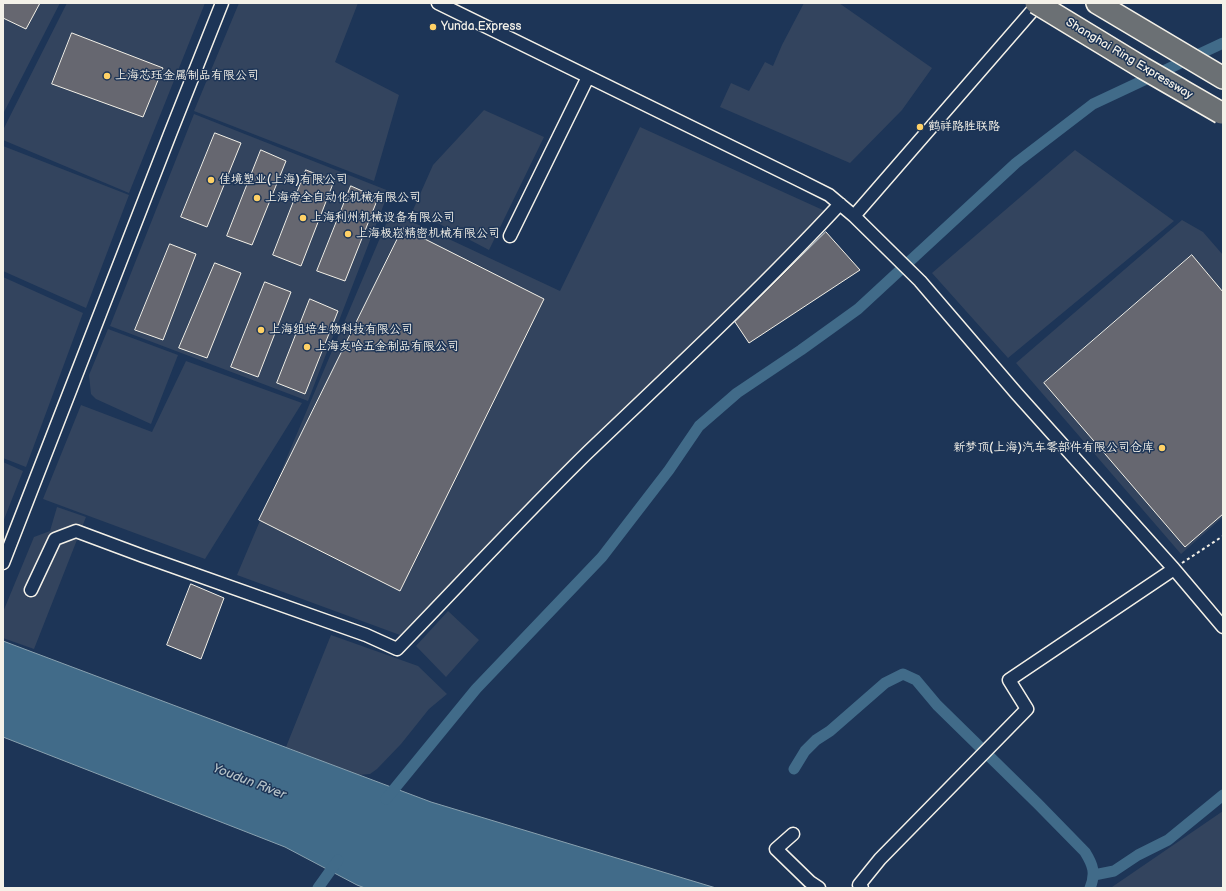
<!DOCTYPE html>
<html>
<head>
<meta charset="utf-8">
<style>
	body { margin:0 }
	#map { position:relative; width:1226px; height:891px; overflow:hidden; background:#1d3557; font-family:"Balsamiq Sans",sans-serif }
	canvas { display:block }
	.frame { position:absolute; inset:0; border:4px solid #f4f1e8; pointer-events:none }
</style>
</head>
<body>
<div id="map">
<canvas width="1226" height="891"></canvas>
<div class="frame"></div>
</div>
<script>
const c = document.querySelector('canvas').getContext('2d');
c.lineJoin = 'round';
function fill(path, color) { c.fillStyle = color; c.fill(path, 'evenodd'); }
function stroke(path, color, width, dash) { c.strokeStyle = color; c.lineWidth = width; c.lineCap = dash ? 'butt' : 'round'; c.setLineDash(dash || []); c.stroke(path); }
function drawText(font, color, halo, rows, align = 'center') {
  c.font = font + ' "Balsamiq Sans","LXGW WenKai TC",sans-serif'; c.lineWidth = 3; c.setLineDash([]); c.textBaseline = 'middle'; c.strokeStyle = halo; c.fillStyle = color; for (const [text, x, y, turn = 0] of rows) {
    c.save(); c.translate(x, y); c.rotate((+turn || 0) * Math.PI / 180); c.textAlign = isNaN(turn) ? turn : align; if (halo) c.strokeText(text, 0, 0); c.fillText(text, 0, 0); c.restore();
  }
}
fill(new Path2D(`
	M3 3H60L3 114Z
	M67 3H205L129 193 3 140V130Z
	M239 3H358L335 62 399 95 374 181 194 111Z
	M804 3H839L932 68 902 110 850 163 720 107 731 83 749 91 765 62 773 66 782 45Z
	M484 110 544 137 489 250 413 210 433 165Z
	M194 114 389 191 308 401 110 326Z
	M640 127 825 211 400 635 237 575 391 212 560 291Z
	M3 146 129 195 86 308 3 271Z
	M1075 150 1174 221 1008 358 932 273Z
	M1182 220 1203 232 1223 255V517L1181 554 1016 363Z
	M3 277 83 313 26 467 3 458Z
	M108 329 178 355 151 424 96 399 91 394 89 375Z
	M186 361 302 403 205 559 43 499 81 405 152 432Z
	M3 462 23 471 3 522Z
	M57 507 86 517 34 649 3 638V612L34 537 50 531Z
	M448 611 479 640 446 677 416 646Z
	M331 635 418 666 447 694 429 709 401 744 377 769 370 774 359 775 286 747Z
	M1223 811V888H1111L1112 887Z`), '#33445e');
const water = new Path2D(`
	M3 641 431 802 716 888H365L357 885 285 847 3 737Z`);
fill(water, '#416b89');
stroke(water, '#89a1af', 1);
stroke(new Path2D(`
	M794 769 805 751 816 740 830 731 885 683 903 674 916 680 937 705 1038 804 1085 852C1093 865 1096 873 1090 888
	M386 799 476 689 602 557 669 470 699 426 737 393 801 350 858 309 1016 163 1093 104 1223 43
	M1094 875 1114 871 1138 855 1168 840 1223 795
	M318 888 338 860`), '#416b89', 11);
const building = new Path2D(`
	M3 3H40L26 29 3 18Z
	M72 33 163 68 143 117 52 84Z
	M215 133 241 143 207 227 181 217Z
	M261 150 286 161 252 245 227 236Z
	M306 170 334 181 301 266 273 255Z
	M351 186 378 198 345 281 317 271Z
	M403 228 544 299 400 591 259 520Z
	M826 232 860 270 749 343 735 322Z
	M170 244 196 254 163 340 135 330Z
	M1192 255 1223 292V514L1185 547 1044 383Z
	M215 263 241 273 207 358 179 348Z
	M265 282 291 292 258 377 231 367Z
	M310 299 338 311 305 394 277 383Z
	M191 584 224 598 201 659 167 645Z`);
fill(building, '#666770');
stroke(building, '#f4f1e8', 1);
const street = new Path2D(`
	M438 3 799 180 829 195 854 216 920 281 1017 394 1174 569 1223 627
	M854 216 1039 3
	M510 236 588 77
	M3 563 170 134 222 3
	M31 590 55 539 76 531 143 556 366 635 397 649C460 584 522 517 586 454 672 372 759 291 840 204
	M793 834 776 849 810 882 819 888
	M862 888 859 885 880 859 1027 709 1009 680 1174 569`);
const highway = new Path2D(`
	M1097 3 1223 78`);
stroke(street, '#f4f1e8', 15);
stroke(highway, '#f4f1e8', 24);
stroke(new Path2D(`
	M1182 563 1223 536`), '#f4f1e8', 2, [3, 3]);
stroke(street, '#1d3557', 12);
stroke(highway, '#6b7074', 21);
const highwayBridge = new Path2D(`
	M1036 3 1143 68 1221 113`);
stroke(highwayBridge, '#f4f1e8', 24, []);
stroke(highwayBridge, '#6b7074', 21);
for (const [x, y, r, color] of [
	[433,27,4,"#ffd166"],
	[107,76,4,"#ffd166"],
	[920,127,4,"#ffd166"],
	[211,180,4,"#ffd166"],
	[257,198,4,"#ffd166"],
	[303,218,4,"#ffd166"],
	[348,234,4,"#ffd166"],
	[261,330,4,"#ffd166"],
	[307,347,4,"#ffd166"],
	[1162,448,4,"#ffd166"]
]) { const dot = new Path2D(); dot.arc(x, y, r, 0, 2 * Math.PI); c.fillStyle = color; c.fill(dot); stroke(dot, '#1d3557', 1.5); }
drawText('12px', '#f4f1e8', '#1d3557', [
	["Yunda Express",441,27],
	["上海芯珏金属制品有限公司",115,76],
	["鹤祥路胜联路",928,127],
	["佳境塑业(上海)有限公司",219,180],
	["上海帝全自动化机械有限公司",265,198],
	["上海利州机械设备有限公司",311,218],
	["上海极崧精密机械有限公司",356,234],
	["上海组培生物科技有限公司",269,330],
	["上海友哈五金制品有限公司",315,347],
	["新梦顶(上海)汽车零部件有限公司仓库",1154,448,"right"]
], 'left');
drawText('12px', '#f4f1e8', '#1d3557', [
	["Shanghai Ring Expressway",1129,59,31]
]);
drawText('italic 13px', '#b5c2c7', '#1d3557', [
	["Youdun River",249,782,21]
]);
</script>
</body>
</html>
